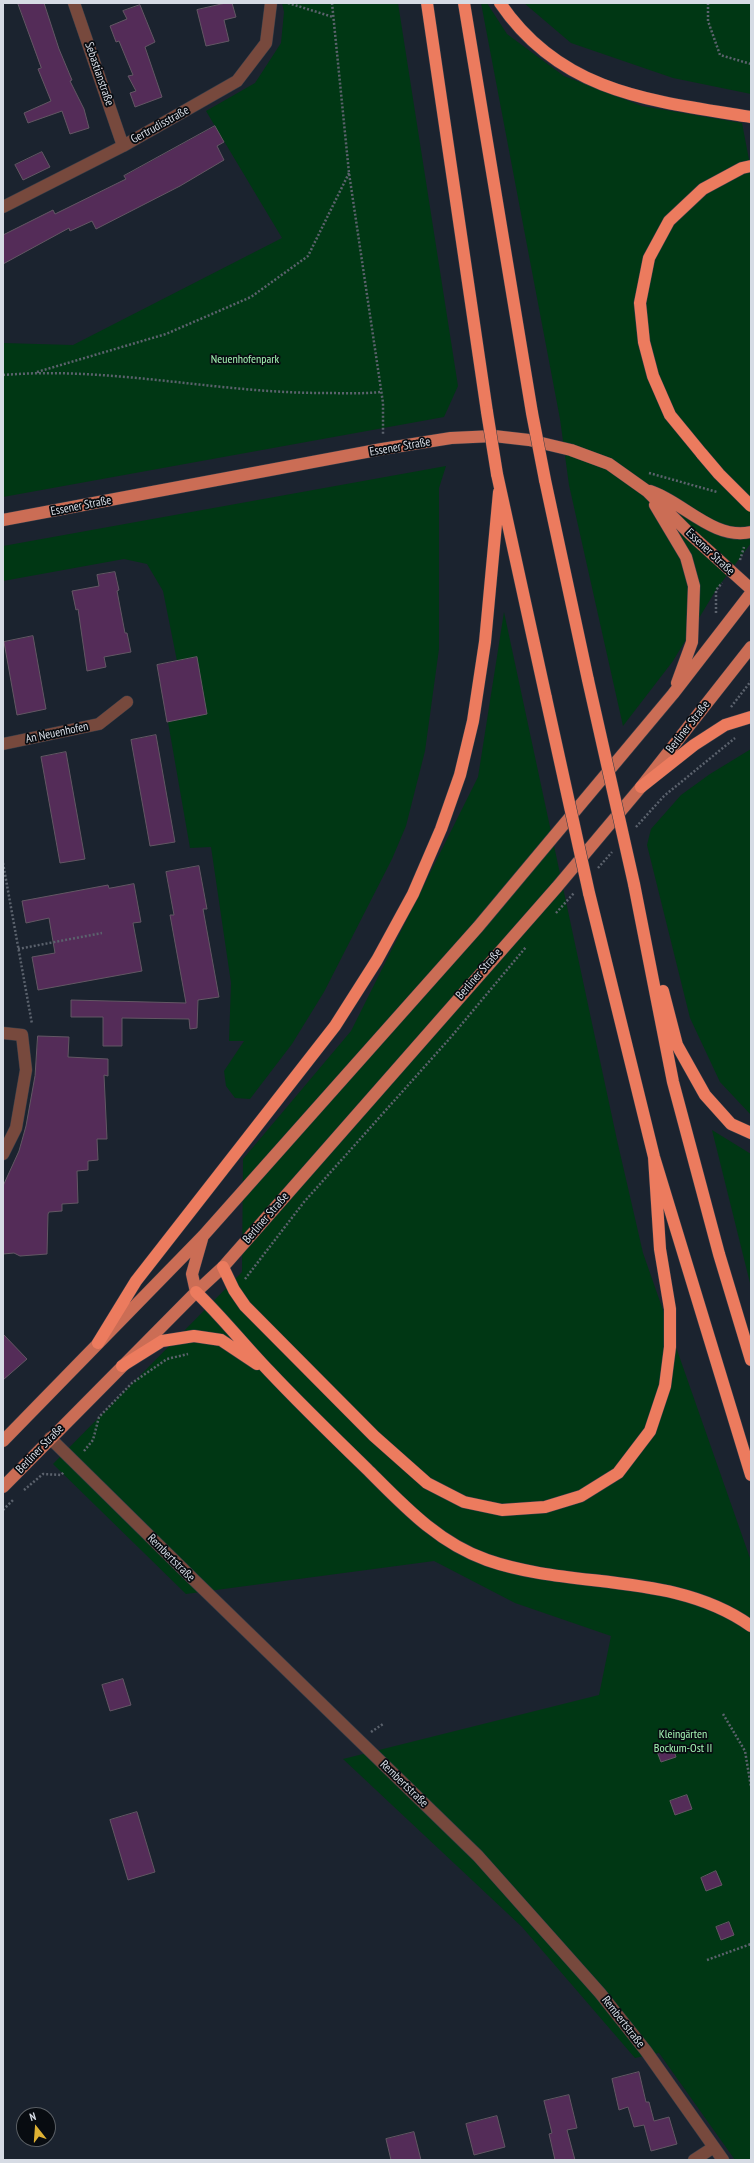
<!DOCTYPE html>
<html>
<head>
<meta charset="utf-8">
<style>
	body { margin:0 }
	#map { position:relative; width:754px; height:2163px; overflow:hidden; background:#1b232f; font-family:"PT Sans Narrow",sans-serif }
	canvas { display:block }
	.frame { position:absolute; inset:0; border:4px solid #d6dbe4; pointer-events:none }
	.north { position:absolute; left:16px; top:2107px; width:40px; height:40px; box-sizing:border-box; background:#080c11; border:1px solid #5a5f65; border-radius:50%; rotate:343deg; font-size:11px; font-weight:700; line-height:16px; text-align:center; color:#d6dbe4 }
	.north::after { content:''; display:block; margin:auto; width:14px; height:18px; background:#deb133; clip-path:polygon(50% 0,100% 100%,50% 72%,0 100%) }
</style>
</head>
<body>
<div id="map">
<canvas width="754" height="2163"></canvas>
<div class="frame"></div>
<div class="north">N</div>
</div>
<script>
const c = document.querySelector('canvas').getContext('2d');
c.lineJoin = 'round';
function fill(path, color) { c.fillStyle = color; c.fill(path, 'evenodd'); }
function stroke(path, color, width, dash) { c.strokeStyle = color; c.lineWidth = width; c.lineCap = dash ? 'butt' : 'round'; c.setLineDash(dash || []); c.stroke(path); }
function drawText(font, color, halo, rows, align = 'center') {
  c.font = font + ' "PT Sans Narrow",sans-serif'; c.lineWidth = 3.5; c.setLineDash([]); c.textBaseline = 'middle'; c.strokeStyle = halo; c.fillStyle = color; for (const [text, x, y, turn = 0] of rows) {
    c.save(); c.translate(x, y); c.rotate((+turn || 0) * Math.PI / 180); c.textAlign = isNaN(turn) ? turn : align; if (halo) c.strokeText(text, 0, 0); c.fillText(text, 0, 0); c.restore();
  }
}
fill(new Path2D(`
	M282 3H398L458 386 444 417 3 497V343L73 345 282 238 206 111 255 83 281 43 284 12Z
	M481 3H487L507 34 564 76 642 106 742 123 751 170V543L716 590 673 661 623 726 569 485 560 419Z
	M524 3H751V94L673 78 571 43Z
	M446 466 439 488V649L425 751 406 826 392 859 324 992 292 1044 250 1099 235 1098 226 1086 224 1071 244 1041H229L231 983 211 847 190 848 168 722 207 714 196 657 177 661 163 591 147 564 124 559 3 581V546Z
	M504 612 617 1140 643 1253 751 1561V2160H735L659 2053 635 2058 522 1927 343 1759 599 1695 611 1636 515 1603 434 1561 186 1594 53 1464 242 1272 243 1159 351 1031 478 777Z
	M751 749V1115L720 1082 690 1018 647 845 651 829 681 795 710 774Z
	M712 1130 751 1154V1287Z`), '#003714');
const building = new Path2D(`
	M18 3H44L59 49 72 80 70 81 84 109 89 128 70 134 62 111 28 123 24 113 51 101 38 69 41 68Z
	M226 3H232L236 17 224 20 229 41 206 46 197 10Z
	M140 5 155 42 145 47 162 97 135 107 130 93 136 91 128 76 133 75 119 41 116 42 110 26 127 19 123 11Z
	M215 126 224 142 217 146 224 160 180 186 96 229 92 221 70 231 69 228 3 264V235L53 210 55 214 126 179 124 176Z
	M42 152 50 167 23 180 15 165Z
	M115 572 119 590 117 591 125 633H127L131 652 104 657 106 667 87 671 78 609 76 610 72 591 99 586 97 575Z
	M33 636 46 709 17 715 4 642Z
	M197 657 207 714 167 722 157 665Z
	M156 735 175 842 150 846 131 740Z
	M66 752 85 859 60 863 41 757Z
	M199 866 207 909H203L219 997 198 1000 197 1028 190 1029 189 1019 122 1018V1046H103V1017H71V1000L186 1003 170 915H174L166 872Z
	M134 884 141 922 133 923 142 971 38 990 32 957 55 953 49 918 26 923 22 901 108 885 109 888Z
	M38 1036 69 1037 68 1057 108 1059V1076L104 1075 107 1139H97L98 1160 88 1161V1170L77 1171 78 1203 62 1204V1211L49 1212 48 1214 47 1254 20 1256 14 1253 3 1254V1186L19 1151 26 1126 35 1076Z
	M3 1334 27 1359 3 1380Z
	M123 1679 131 1705 110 1711 102 1685Z
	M672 1744 676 1757 661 1762 656 1749Z
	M687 1795 692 1809 675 1815 670 1801Z
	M137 1812 155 1872 128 1880 110 1820Z
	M716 1871 722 1885 706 1891 701 1878Z
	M729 1922 734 1935 721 1940 716 1927Z
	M639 2072 646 2102H649L654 2121 669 2117 677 2144 651 2151 644 2125 634 2127 628 2107 619 2110 612 2079Z
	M569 2095 577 2128 567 2130 575 2160H555L549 2134 552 2133 544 2101Z
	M497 2116 505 2147 474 2155 466 2124Z
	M414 2132 421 2160H391L386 2139Z`);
fill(building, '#542c58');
stroke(building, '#635764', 1);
const minor = new Path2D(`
	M74 3 123 146
	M3 207 123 146 237 81 266 43 271 3
	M3 744 99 724 127 702
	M3 1033 22 1035 26 1070 16 1128 3 1154
	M50 1438 192 1578 478 1856 600 1993 646 2051 723 2160
	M694 2160 714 2147`);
const major = new Path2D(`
	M650 491C682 501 714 541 751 532
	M655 505 686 557 694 586 692 642 677 683
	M3 520 382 449 451 438 494 436 529 440 571 450 609 464 647 491 690 534 751 589
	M196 1292 192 1274 202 1239
	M3 1441 203 1236 478 927 673 694 751 593
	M3 1487 196 1292 223 1267 557 887 641 787 751 647`);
const highway = new Path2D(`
	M427 3 487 412
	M464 3 532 413
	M500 3C561 93 651 101 751 117
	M702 454 670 415 653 376 644 342 640 303 649 258 669 221 703 189 742 168 751 166
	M497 474 546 698
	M545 480 588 680
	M641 787 694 745 725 725 751 717
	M634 884 673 1082 719 1254 751 1360
	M589 893 654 1157 751 1475
	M663 991 677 1045 705 1095 731 1124 751 1133
	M223 1267 234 1290 245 1306 374 1436 427 1483 464 1502 502 1510 545 1507 581 1496 618 1473 650 1431 665 1386 670 1347V1309L660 1249 654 1157
	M196 1292C222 1317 244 1345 269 1371 301 1405 334 1437 367 1469 403 1505 438 1543 487 1560 573 1590 674 1571 751 1626
	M98 1343 136 1281 335 1026 377 960 413 894 441 829 460 775 473 721 485 642 499 492
	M122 1366 162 1341 194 1336 221 1340 257 1364`);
stroke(minor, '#353d48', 13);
stroke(major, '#353d48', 13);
stroke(highway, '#353d48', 13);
stroke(new Path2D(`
	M288 3 333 17
	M332 3 349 173 383 403V435
	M708 3V21L720 55 751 64
	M37 372 166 334 251 297 308 256 349 173
	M3 375C110 366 216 393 323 393 342 393 362 394 381 392
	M649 473 717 492
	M740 560 744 547
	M716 613V590L722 583
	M731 707 751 681
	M636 827 664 796 735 738
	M3 863 32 1024
	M598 868 612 852
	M556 913 574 893
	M18 949 102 933
	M245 1279 304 1202 451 1037 526 947
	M84 1451 93 1440 99 1417 132 1383 167 1359 188 1354
	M24 1490 43 1474 61 1475 64 1472
	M3 1510 14 1499
	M723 1714 745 1751 751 1787
	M371 1732 383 1724
	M707 1960 751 1944`), '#5b626d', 2.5, [2, 2]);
stroke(minor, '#77493d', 12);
stroke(major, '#cb6d55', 12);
stroke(highway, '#ec7b5e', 12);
const highwayBridge = new Path2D(`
	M487 412 497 474
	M532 413 545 480
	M702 454 719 474 751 506
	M588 680 634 884
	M546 698 589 893`);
stroke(highwayBridge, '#353d48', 13, []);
stroke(highwayBridge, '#ec7b5e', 12);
drawText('12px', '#d6dbe4', '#080c11', [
	["Sebastianstraße",99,74,71],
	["Gertrudisstraße",160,125,-29],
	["Essener Straße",400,447,-10],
	["Essener Straße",81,506,-11],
	["Essener Straße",710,552,43],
	["Berliner Straße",688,727,-52],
	["An Neuenhofen",57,733,-12],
	["Berliner Straße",479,974,-49],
	["Berliner Straße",266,1218,-49],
	["Berliner Straße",40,1449,-46],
	["Rembertstraße",171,1558,45],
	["Rembertstraße",404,1784,44],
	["Rembertstraße",623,2022,52]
]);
drawText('12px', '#a5f5b5', '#080c11', [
	["Neuenhofenpark",245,360],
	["Kleingärten",683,1735],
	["Bockum-Ost II",683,1749]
]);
</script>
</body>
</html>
